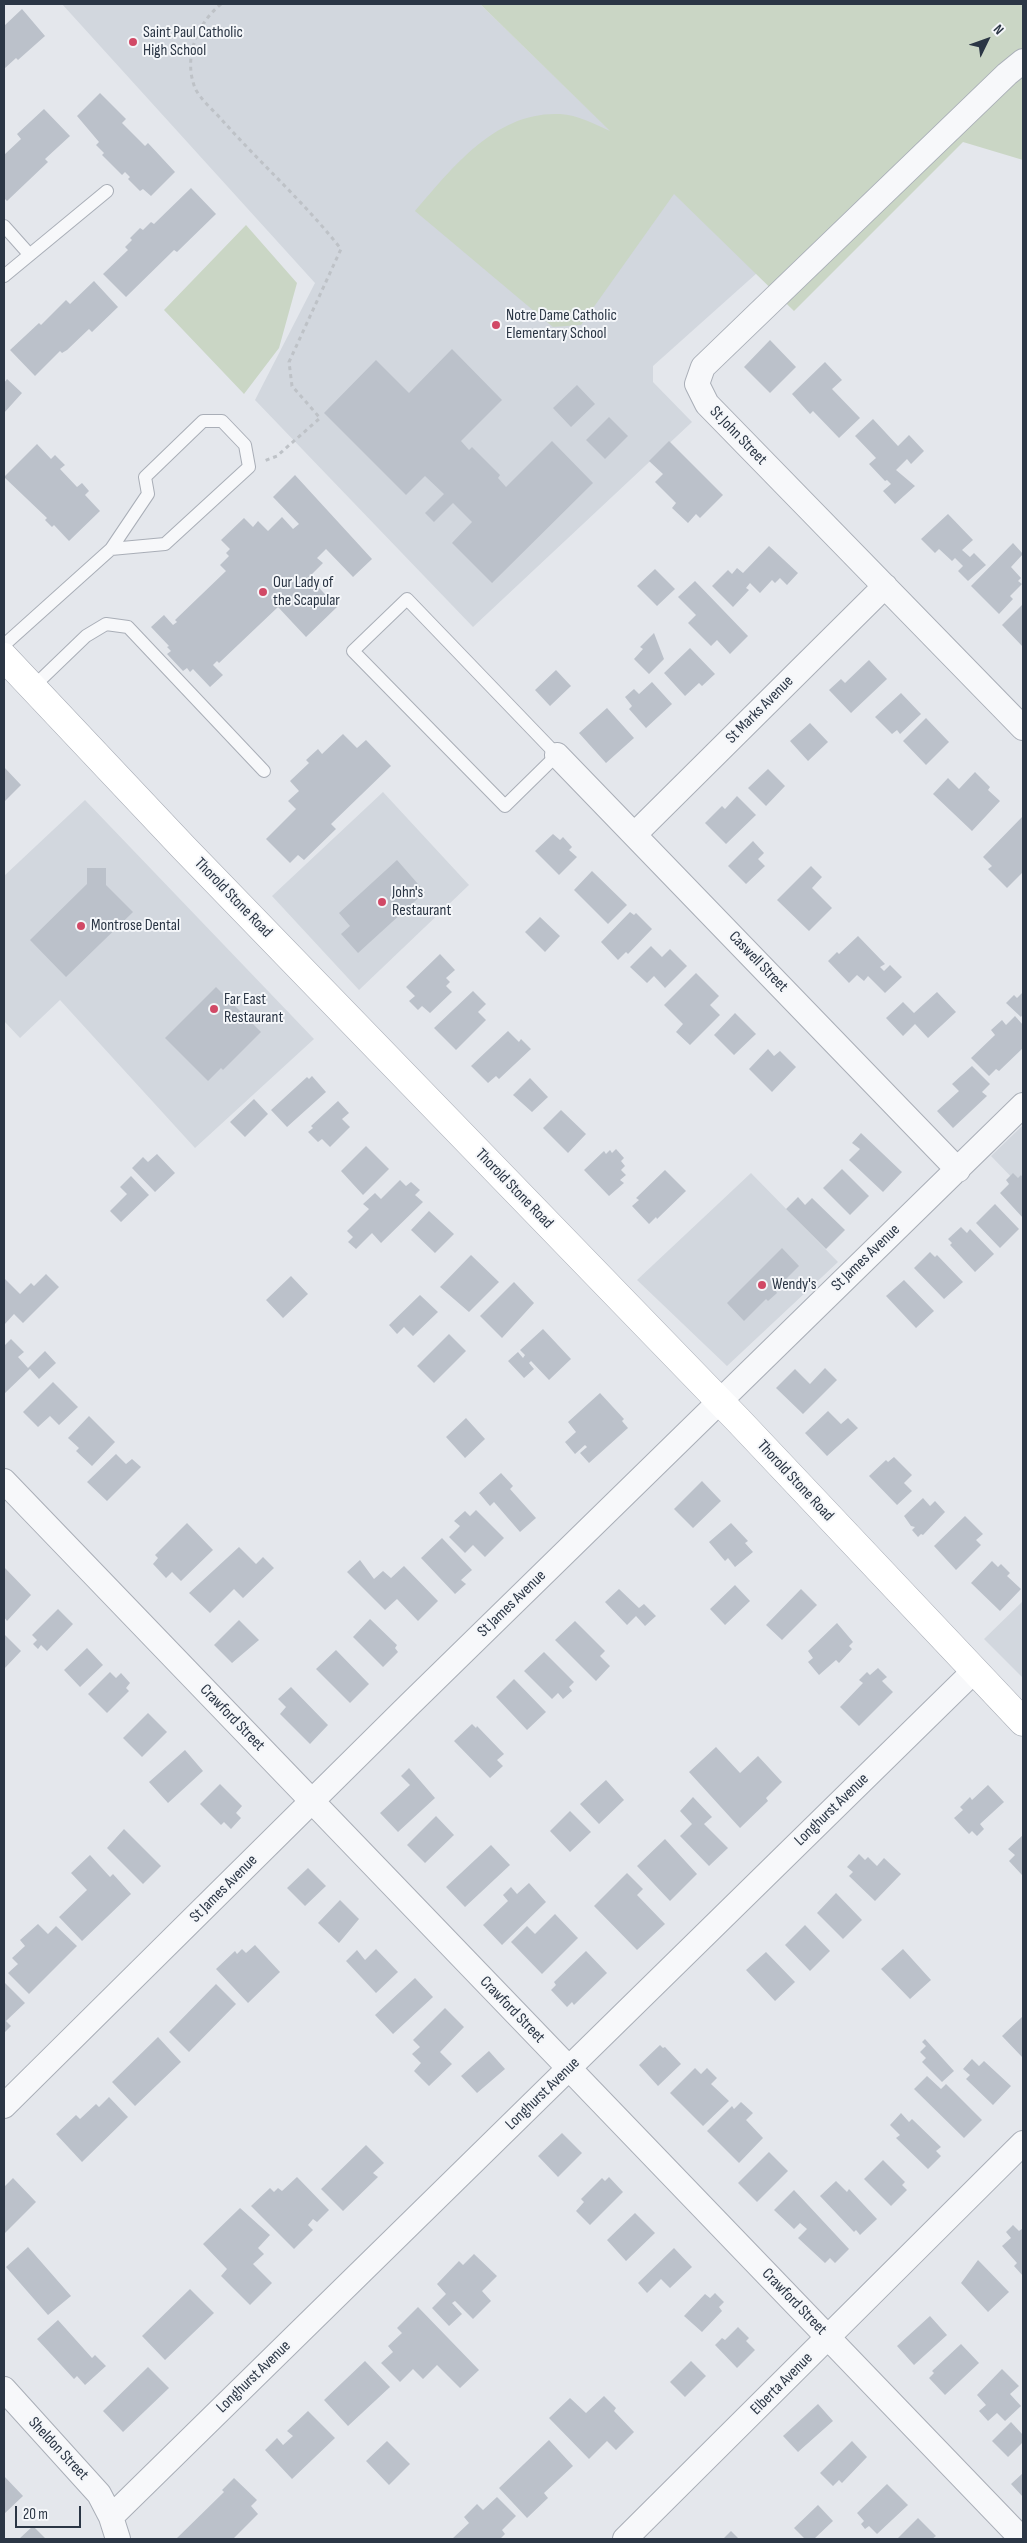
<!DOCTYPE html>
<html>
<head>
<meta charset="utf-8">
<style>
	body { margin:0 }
	#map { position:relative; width:1027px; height:2543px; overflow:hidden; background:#e4e7ec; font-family:"Sofia Sans Condensed",sans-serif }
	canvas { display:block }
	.frame { position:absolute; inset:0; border:5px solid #2b3645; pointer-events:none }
	.north { position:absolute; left:962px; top:15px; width:50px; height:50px; -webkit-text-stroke:4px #f4f6f9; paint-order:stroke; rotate:48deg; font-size:14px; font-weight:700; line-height:20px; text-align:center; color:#2b3645 }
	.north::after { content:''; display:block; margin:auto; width:18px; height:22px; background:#2b3645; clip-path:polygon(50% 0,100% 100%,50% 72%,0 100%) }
	.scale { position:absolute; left:15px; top:2506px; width:66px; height:22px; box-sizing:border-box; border:2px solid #2b3645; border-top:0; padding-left:6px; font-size:15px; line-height:18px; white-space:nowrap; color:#2b3645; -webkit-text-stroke:4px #f4f6f9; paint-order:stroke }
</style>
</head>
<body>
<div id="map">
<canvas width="1027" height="2543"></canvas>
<div class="frame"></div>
<div class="north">N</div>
<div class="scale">20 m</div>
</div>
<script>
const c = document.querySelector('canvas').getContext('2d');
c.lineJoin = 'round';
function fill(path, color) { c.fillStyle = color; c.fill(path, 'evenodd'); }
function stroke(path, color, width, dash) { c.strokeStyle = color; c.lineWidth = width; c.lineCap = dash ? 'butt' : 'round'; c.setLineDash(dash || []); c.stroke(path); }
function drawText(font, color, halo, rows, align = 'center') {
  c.font = font + ' "Sofia Sans Condensed",sans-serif'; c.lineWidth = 4; c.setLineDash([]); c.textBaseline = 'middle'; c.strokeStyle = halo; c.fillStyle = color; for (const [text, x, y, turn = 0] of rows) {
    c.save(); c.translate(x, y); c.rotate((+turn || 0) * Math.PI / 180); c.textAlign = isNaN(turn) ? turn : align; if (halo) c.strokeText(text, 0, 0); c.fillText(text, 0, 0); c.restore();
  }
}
fill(new Path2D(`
	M62 4H480L757 273 653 366V382L692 422 473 627 255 400 315 283Z
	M383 792 469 885 359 990 272 896Z
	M85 800 314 1039 195 1148 60 1000 20 1038 4 1021V876Z
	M1023 1125V1189L991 1156Z
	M751 1173 838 1262 727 1366 637 1280Z
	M1023 1601V1678L984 1639Z`), '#d2d7de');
fill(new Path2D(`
	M480 4H1023V160L963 142 794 311 674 194 581 325 553 327 415 211C453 167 496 111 560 114 578 115 594 124 610 131Z
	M246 225 297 283 279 348 244 394 164 310Z`), '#cad6c5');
fill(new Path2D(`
	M22 9 45 36 18 60 16 58 4 69V26Z
	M100 93 126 119 122 123 145 146 148 143 175 172 151 196 143 189 140 191 128 179 130 177 125 172 122 175 102 155 104 153 96 145 99 142 77 116Z
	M44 109 70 136 45 159 48 162 7 201 4 198V155L21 139 17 134Z
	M191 188 216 214 177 252 174 250 126 297 103 274 128 250 125 247 132 240 130 238 140 228 143 230 151 222 154 224Z
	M94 281 118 307 92 332 89 329 67 350 62 353 60 351 35 376 10 350 39 323 41 325 66 300 70 304Z
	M770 340 796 367 770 393 744 367Z
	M452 349 502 400 461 441 469 450 472 447 500 475 498 478 506 487 552 441 593 483 492 583 452 543 472 522 453 503 434 522 425 513 444 494 425 476 406 495 324 413 376 360 409 393Z
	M825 362 842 380 832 389 860 418 839 438 813 411 810 414 792 394Z
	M7 379 22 393 4 413V383Z
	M577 385 595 404 571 427 553 408Z
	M609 417 628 436 605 459 586 440Z
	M873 419 898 446 909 435 924 451 911 464 907 459 896 470 915 486 895 504 883 491 891 484 887 480 885 481 869 464 876 458 855 436Z
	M669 441 723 495 700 518 696 514 688 523 672 508 676 503 655 482 663 474 649 461Z
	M37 444 51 459 55 455 65 465 60 469 77 487 82 483 89 491 85 495 100 511 69 541 54 525 52 527 45 520 47 518 4 477Z
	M295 475 372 559 353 577 326 549 317 558 323 563 309 577 337 607 306 637 278 607 219 663 217 661 213 665 223 675 210 687 193 669 190 672 187 668 183 671 167 654 171 651 167 647 169 646 151 627 164 615 173 625 177 622 175 620 226 571 220 565 229 556 226 553 230 549 221 540 244 518 253 527 258 521 268 531 282 517 293 529 299 524 273 497Z
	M948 514 973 540 962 550 970 557 974 553 986 565 968 581 958 571 963 566 955 558 952 561 939 549 935 553 921 539Z
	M1013 543 1023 554 1011 567 1021 578 1018 581 1022 584 1010 596 1013 599 999 614 971 586Z
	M769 546 798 573 787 585 780 578 775 583 772 580 760 593 750 583 746 588 749 590 733 607 712 586 728 570 732 574 737 568 743 573Z
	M655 569 675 589 657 606 637 586Z
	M695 581 748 636 730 654 717 640 711 646 688 623 696 615 678 597Z
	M1023 604V647L1002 625Z
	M654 633 664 659 649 674 634 659 643 649 640 647Z
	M690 648 715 674 702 686 699 683 685 696 664 673Z
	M869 660 887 679 851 713 829 690 841 679 845 683Z
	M556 670 571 686 550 706 535 690Z
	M652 682 672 704 646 728 629 709 632 706 625 697 634 689 639 694Z
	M901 693 921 714 900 734 897 730 892 734 875 717Z
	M607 708 634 738 606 763 579 733Z
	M926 718 949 742 926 765 903 741Z
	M810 723 828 742 808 761 790 741Z
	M343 734 357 748 366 740 391 766 331 824 336 829 304 860 298 855 290 863 266 839 296 809 288 801 299 791 290 781 309 763 306 760 318 749 322 754Z
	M4 767 21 785 4 802Z
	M768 769 785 786 766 806 748 788Z
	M975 772 990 787 988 790 1000 801 972 831 933 794 948 778 959 789Z
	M737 796 756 815 726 844 705 823 722 806 725 809Z
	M1023 816V872L1007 888 988 869 992 866 983 857Z
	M553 834 560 840 563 837 572 847 569 850 577 857 559 875 535 851Z
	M753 841 764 853 758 859 765 866 746 884 728 866Z
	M397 860 425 892 358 953 341 934 350 926 339 913Z
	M811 866 822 877 812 888 832 908 809 931 777 900Z
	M87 868H106V885L133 912 66 977 30 940 87 884Z
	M592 871 627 905 608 924 574 890Z
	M630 912 634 915 636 913 652 929 628 954 626 952 618 960 601 942Z
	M540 917 560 936 545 952 525 932Z
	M858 936 885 964 880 967 884 971 890 965 902 977 885 993 868 976 864 981 857 975 849 983 828 961 837 952 839 954Z
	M651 946 662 957 670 949 687 966 665 988 654 976 647 983 630 967Z
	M440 954 455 970 446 978 450 982 446 986 452 992 430 1013 422 1006 418 1010 409 1001 415 996 406 987Z
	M696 973 719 996 710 1005 720 1015 690 1045 676 1032 683 1024 664 1005Z
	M216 987 261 1032 223 1070 221 1068 208 1081 165 1038Z
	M473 991 486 1004 478 1012 486 1020 456 1050 434 1028Z
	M937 992 956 1012 928 1038 915 1024 903 1036 886 1018 903 1002 914 1013Z
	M1023 992V1014L1021 1017 1006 1003 1014 995 1017 998Z
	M735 1013 756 1034 734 1055 714 1035Z
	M1015 1016 1023 1025V1048L999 1071 996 1069 989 1076 971 1058 995 1035 991 1030 1002 1020 1006 1025Z
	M508 1031 519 1042 521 1039 531 1049 499 1079 496 1076 488 1083 471 1066Z
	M768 1049 774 1056 780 1051 796 1067 772 1092 749 1069Z
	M972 1066 990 1084 982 1092 987 1096 953 1128 937 1111 959 1091 952 1084Z
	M312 1076 326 1092 287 1127 271 1110 307 1077 309 1079Z
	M530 1078 548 1097 532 1112 513 1095Z
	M254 1099 268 1114 245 1137 230 1122Z
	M338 1101 349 1113 342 1119 350 1127 330 1147 322 1139 318 1142 308 1132 313 1128 311 1126Z
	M561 1110 586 1134 568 1153 543 1128Z
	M861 1133 902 1172 883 1192 849 1160 860 1149 852 1143Z
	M366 1146 389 1169 363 1195 341 1171Z
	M616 1149 624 1158 621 1161 625 1166 621 1170 626 1175 620 1180 624 1183 609 1196 584 1170 604 1151 606 1154 610 1150 612 1153Z
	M157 1154 175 1173 155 1192 132 1168 143 1157 148 1162Z
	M842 1169 869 1196 850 1215 823 1188Z
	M665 1170 686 1191 657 1219 656 1217 649 1224 632 1206 639 1200 636 1198Z
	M1013 1173 1018 1178 1021 1175 1023 1178V1218L1000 1193 1009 1184 1006 1180Z
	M131 1176 149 1195 121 1222 110 1211 127 1194 120 1187Z
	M400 1180 406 1186 411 1182 420 1190 415 1195 423 1202 381 1243 372 1233 356 1249 348 1242 353 1237 347 1231 369 1209 363 1204 375 1193 381 1199Z
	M798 1197 805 1205 812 1198 845 1230 826 1249 786 1209Z
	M995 1204 1019 1229 1000 1248 976 1223Z
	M429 1211 454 1234 435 1253 411 1230Z
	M961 1227 967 1233 970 1229 994 1254 975 1272 950 1245 952 1243 948 1239Z
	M782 1248 799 1266 775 1290 777 1293 768 1301 766 1299 744 1321 727 1303Z
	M930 1252 935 1257 937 1255 963 1282 944 1299 914 1268Z
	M471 1255 499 1282 469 1312 440 1287Z
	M46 1274 59 1287 23 1323 14 1314 4 1325V1278L20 1294 31 1283 34 1286Z
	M291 1276 308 1294 283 1318 266 1300Z
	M904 1280 934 1311 916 1328 886 1296Z
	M514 1282 534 1303 502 1338 480 1316Z
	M420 1295 438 1312 413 1336 404 1327 397 1334 389 1325Z
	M543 1329 571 1359 549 1380 531 1361 529 1363 534 1369 524 1378 508 1361 518 1352 523 1358 525 1355 520 1350Z
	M449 1334 466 1351 434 1383 417 1366Z
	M11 1339 24 1352 18 1357 28 1368 45 1351 56 1363 39 1379 30 1369 4 1394V1346Z
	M825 1368 837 1380 803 1414 776 1388 795 1369 810 1384Z
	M53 1382 78 1407 59 1425 50 1416 38 1427 23 1412Z
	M600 1393 624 1419 622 1421 628 1428 589 1463 580 1453 587 1447 585 1445 575 1454 565 1442 576 1432 568 1422Z
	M828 1411 841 1424 848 1418 858 1428 827 1456 805 1433Z
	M89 1416 115 1442 92 1466 76 1451 79 1448 68 1438Z
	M466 1418 485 1439 465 1458 446 1437Z
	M116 1454 126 1464 132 1459 141 1467 107 1501 87 1482Z
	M894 1457 912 1475 904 1483 912 1491 897 1505 869 1476 886 1460 888 1462Z
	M501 1473 513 1486 510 1489 536 1518 520 1532 494 1502 490 1506 479 1493Z
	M702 1481 721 1501 693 1528 674 1509Z
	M923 1498 930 1506 935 1501 945 1512 923 1535 921 1534 918 1537 912 1530 915 1527 911 1526 904 1516Z
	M476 1510 504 1538 485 1557 473 1545 465 1553 449 1537 460 1526 454 1521 465 1511 470 1516Z
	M965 1516 983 1534 976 1540 981 1545 956 1570 934 1546Z
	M187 1523 213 1550 181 1581 172 1572 166 1578 153 1564 158 1558 155 1555Z
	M731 1523 748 1541 745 1543 753 1552 735 1567 728 1558 725 1561 709 1542Z
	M442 1538 472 1570 461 1580 466 1584 455 1594 421 1558Z
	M239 1547 256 1564 263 1557 274 1568 243 1598 234 1589 210 1613 189 1593Z
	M360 1560 374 1579 383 1571 391 1578 404 1566 438 1601 418 1621 397 1599 385 1610 347 1572Z
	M992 1561 998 1567 1001 1564 1010 1573 1007 1576 1021 1589 1000 1611 971 1583Z
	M4 1567 31 1595 7 1621 4 1617Z
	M735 1585 750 1601 725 1625 710 1609Z
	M619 1589 639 1608 644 1604 656 1616 645 1626 636 1616 627 1625 605 1602Z
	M801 1589 817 1605 782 1640 766 1625Z
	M58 1609 73 1624 47 1651 41 1645 38 1649 33 1644 37 1640 32 1635Z
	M370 1619 397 1645 395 1648 398 1652 383 1667 353 1637Z
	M239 1620 259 1640 232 1663 214 1645Z
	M575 1621 605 1651 600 1656 610 1666 596 1681 555 1640Z
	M837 1623 853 1642 849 1646 852 1649 839 1663 836 1660 819 1675 808 1662 813 1658 808 1651Z
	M4 1634 21 1651 4 1669Z
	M87 1648 103 1665 80 1687 64 1670Z
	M336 1650 369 1684 350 1703 316 1669Z
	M544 1652 574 1682 569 1687 572 1691 563 1699 558 1693 552 1699 524 1671Z
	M878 1668 887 1677 882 1681 893 1692 859 1726 840 1707 863 1683 859 1680 867 1672 870 1675Z
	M110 1672 116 1678 121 1673 130 1683 126 1688 129 1691 107 1713 88 1694Z
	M514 1679 546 1712 527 1730 496 1697Z
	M291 1687 328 1725 310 1744 280 1714 286 1707 278 1699Z
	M148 1713 167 1732 142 1757 123 1738Z
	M472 1724 476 1728 477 1726 504 1754 497 1760 503 1766 490 1778 454 1741Z
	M716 1747 740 1773 758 1756 782 1782 766 1798 768 1801 740 1828 689 1772Z
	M185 1750 203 1771 168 1803 149 1782Z
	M409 1768 435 1798 398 1832 380 1813 410 1785 401 1776Z
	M606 1780 624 1800 599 1824 580 1804Z
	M220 1784 242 1806 236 1813 241 1818 231 1829 224 1822 221 1825 200 1804Z
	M988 1785 1004 1802 980 1824 984 1829 977 1836 972 1831 969 1834 954 1818 963 1810 960 1807 970 1797 972 1800Z
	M693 1797 712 1817 704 1824 728 1848 709 1866 680 1836 692 1824 680 1811Z
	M570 1811 591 1832 570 1852 550 1831Z
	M436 1816 454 1835 425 1863 407 1845Z
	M124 1829 161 1866 143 1884 107 1848Z
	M1023 1835V1874L1022 1875 1009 1861 1015 1855 1008 1849Z
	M665 1839 697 1874 670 1901 637 1866Z
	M491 1845 510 1865 465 1907 446 1887Z
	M859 1854 865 1860 868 1857 877 1866 884 1858 901 1874 875 1901 849 1876 853 1872 847 1867Z
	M90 1855 110 1877 113 1874 131 1894 82 1941 59 1917 87 1890 71 1873Z
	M308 1868 326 1886 305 1906 287 1888Z
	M627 1873 643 1889 637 1895 665 1924 637 1950 594 1906Z
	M529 1883 546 1902 502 1945 483 1925 508 1901 503 1895 511 1887 517 1894Z
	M836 1893 862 1920 843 1939 817 1913Z
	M340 1900 359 1919 339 1943 318 1923Z
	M555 1914 578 1938 542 1974 511 1942 527 1926 535 1934Z
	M38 1924 48 1934 56 1926 77 1946 29 1994 8 1973 18 1964 12 1958 25 1946 20 1940Z
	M805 1925 830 1951 810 1971 785 1945Z
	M255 1945 280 1972 248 2003 216 1969 235 1951 237 1954 242 1949 246 1953Z
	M376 1949 398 1972 376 1993 346 1961 357 1950 365 1960Z
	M903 1949 931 1980 910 1999 881 1969Z
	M586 1951 607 1973 574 2005 572 2002 567 2007 551 1990 556 1985 554 1982Z
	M766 1952 795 1982 775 2001 746 1970Z
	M415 1978 433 1997 393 2034 375 2015Z
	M5 1983 25 2003 6 2021 11 2026 4 2033Z
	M216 1984 236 2004 189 2052 169 2032Z
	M445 2008 464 2027 440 2052 452 2064 429 2086 414 2071 421 2063 412 2054 420 2047 413 2040Z
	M1022 2017 1023 2019V2058L1002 2036Z
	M158 2037 181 2062 135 2106 112 2082Z
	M925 2039 954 2071 942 2082 922 2062 926 2058 920 2052 926 2046 922 2042Z
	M660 2045 663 2048 665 2047 681 2064 658 2086 639 2065Z
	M489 2051 505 2069 477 2093 461 2076Z
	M972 2059 979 2066 984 2061 1011 2086 993 2105 966 2079 970 2075 963 2069Z
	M695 2068 701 2074 707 2068 717 2078 711 2084 729 2101 703 2126 670 2093Z
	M927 2076 941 2089 946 2084 982 2120 964 2138 914 2089Z
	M109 2097 128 2117 82 2162 56 2134 76 2115 80 2119 96 2104 99 2107Z
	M741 2102 753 2113 746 2120 763 2138 739 2163 707 2131 732 2106 734 2109Z
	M901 2113 909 2122 912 2119 941 2147 936 2151 941 2156 928 2169 896 2138 900 2135 890 2125Z
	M562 2133 582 2153 558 2177 538 2156Z
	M366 2145 384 2163 373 2173 378 2177 343 2211 321 2189Z
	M769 2152 788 2171 757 2202 738 2183Z
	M883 2160 905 2182 902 2185 907 2190 891 2206 864 2179Z
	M297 2177 329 2210 317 2222 313 2219 308 2225 313 2230 294 2249 251 2206 270 2188 274 2192 278 2188 282 2191Z
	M609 2177 623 2192 590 2225 576 2211 584 2202 581 2199 602 2178 605 2181Z
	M13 2178 36 2202 4 2234V2187Z
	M836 2181 847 2192 849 2189 877 2219 860 2235 856 2230 854 2232 820 2196Z
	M794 2190 849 2249 835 2263 830 2258 825 2263 798 2238 807 2229 800 2223 794 2229 774 2210Z
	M240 2208 270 2235 258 2248 264 2254 253 2264 272 2283 250 2305 221 2276 227 2269 203 2244Z
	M635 2213 655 2233 626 2261 607 2240Z
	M1013 2225 1019 2231 1022 2229 1023 2230V2276L1014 2266 1017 2263 1002 2246 1011 2238 1006 2232Z
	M28 2247 71 2296 48 2315 6 2267Z
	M674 2248 692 2267 670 2288 661 2279 647 2293 638 2283Z
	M474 2254 497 2276 482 2291 491 2301 473 2319 455 2301 452 2303 462 2314 449 2326 432 2308 446 2294 437 2284 459 2261 463 2265Z
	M978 2260 1009 2292 988 2312 961 2283Z
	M190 2289 214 2313 165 2360 142 2336Z
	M715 2293 724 2302 719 2307 722 2311 702 2332 684 2316 705 2294 710 2298Z
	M418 2307 479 2370 460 2388 437 2365 423 2379 413 2369 400 2382 381 2363 393 2352 388 2346 402 2333 397 2328Z
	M930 2316 947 2335 914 2365 897 2346Z
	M58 2320 92 2358 95 2355 106 2366 85 2385 77 2376 74 2379 37 2339Z
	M738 2327 749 2338 746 2341 755 2350 737 2368 715 2345 722 2338 725 2340Z
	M961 2344 979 2363 945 2395 929 2378 934 2373 932 2371Z
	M365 2361 390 2387 348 2426 324 2400Z
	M691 2361 706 2376 685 2397 670 2382Z
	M148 2367 169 2388 123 2432 103 2411Z
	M1002 2369 1019 2386 1010 2394 1021 2406 1005 2421 997 2413 988 2421 979 2411 986 2405 977 2395Z
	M604 2396 616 2408 614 2411 634 2432 616 2450 607 2441 589 2459 549 2418 570 2398 586 2413Z
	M818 2404 833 2421 798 2452 783 2436Z
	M308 2411 335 2438 292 2479 265 2450 277 2438 283 2445 293 2436 287 2431Z
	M1011 2422 1023 2435V2442L1008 2457 992 2441Z
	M549 2440 573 2466 544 2493 548 2498 527 2518 499 2488Z
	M387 2441 410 2464 389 2485 366 2461Z
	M852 2441 867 2457 842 2483 839 2480 833 2486 820 2473Z
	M1023 2473V2497L1011 2484Z
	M4 2476 23 2496 4 2514Z
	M234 2478 257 2500 251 2506 258 2514 233 2539H176L224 2492 222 2490Z
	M887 2484 908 2505 877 2534 869 2526 865 2529 861 2524 864 2521 857 2513Z
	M497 2497 516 2516 502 2530 505 2534 500 2539H452L469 2523 464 2517 477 2504 483 2510Z
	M818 2505 833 2521 814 2539H805L794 2528Z
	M918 2518 936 2536 932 2539H899L898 2538Z
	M33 2526 46 2539H19Z
	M731 2531 739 2539H723Z`), '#bbc1ca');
const lane = new Path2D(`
	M4 226 29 254
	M4 276 107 191
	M407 599 557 755 505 806 353 651Z
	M4 645 111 549 148 494 145 477 203 421H222L245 445 249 467 165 544 111 549
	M33 687 86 636 106 624 128 627 264 771`);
const street = new Path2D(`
	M1023 61 1007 74 703 367 697 384 707 404 1023 728
	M557 755 958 1170
	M635 834 885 586
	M4 1481 1022 2539
	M4 2106 409 1705 1023 1105
	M4 2389 99 2494 111 2517 118 2539
	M111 2517 974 1671
	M625 2539 1023 2143`);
const secondary = new Path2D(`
	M4 657 184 848 738 1420 1023 1722`);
stroke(lane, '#a9aeb7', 14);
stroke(street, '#a9aeb7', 26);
stroke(secondary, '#a9aeb7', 29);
stroke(new Path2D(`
	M221 4C197 24 183 57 195 88 200 99 214 111 222 120 261 164 305 203 341 249L289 362 292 386 320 418 277 456 264 461`), '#bec2c7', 3, [4, 4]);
stroke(lane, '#f7f8fa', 12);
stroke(street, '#f7f8fa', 24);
stroke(secondary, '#fff', 28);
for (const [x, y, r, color] of [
	[133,42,5,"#d14966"],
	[496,325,5,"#d14966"],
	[263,592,5,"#d14966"],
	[382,902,5,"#d14966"],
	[81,926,5,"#d14966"],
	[214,1009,5,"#d14966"],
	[762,1285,5,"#d14966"]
]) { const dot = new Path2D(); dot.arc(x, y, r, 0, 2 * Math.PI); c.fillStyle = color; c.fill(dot); stroke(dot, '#f4f6f9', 2); }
drawText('16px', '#2b3645', '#f4f6f9', [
	["Saint Paul Catholic",143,33],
	["High School",143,51],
	["Notre Dame Catholic",506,316],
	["Elementary School",506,334],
	["Our Lady of",273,583],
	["the Scapular",273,601],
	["John's",392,893],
	["Restaurant",392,911],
	["Montrose Dental",91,926],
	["Far East",224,1000],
	["Restaurant",224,1018],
	["Wendy's",772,1285]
], 'left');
drawText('16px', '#2b3645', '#f4f6f9', [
	["St John Street",738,436,46],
	["St Marks Avenue",760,710,-45],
	["Thorold Stone Road",233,898,46],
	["Caswell Street",758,962,46],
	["Thorold Stone Road",514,1189,46],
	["St James Avenue",866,1258,-44],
	["Thorold Stone Road",795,1481,47],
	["St James Avenue",512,1604,-44],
	["Crawford Street",232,1718,46],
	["Longhurst Avenue",832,1810,-44],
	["St James Avenue",224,1889,-45],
	["Crawford Street",512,2010,46],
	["Longhurst Avenue",543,2094,-44],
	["Crawford Street",794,2302,46],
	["Longhurst Avenue",254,2377,-44],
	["Elberta Avenue",782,2384,-45],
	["Sheldon Street",58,2449,47]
]);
</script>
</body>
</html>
